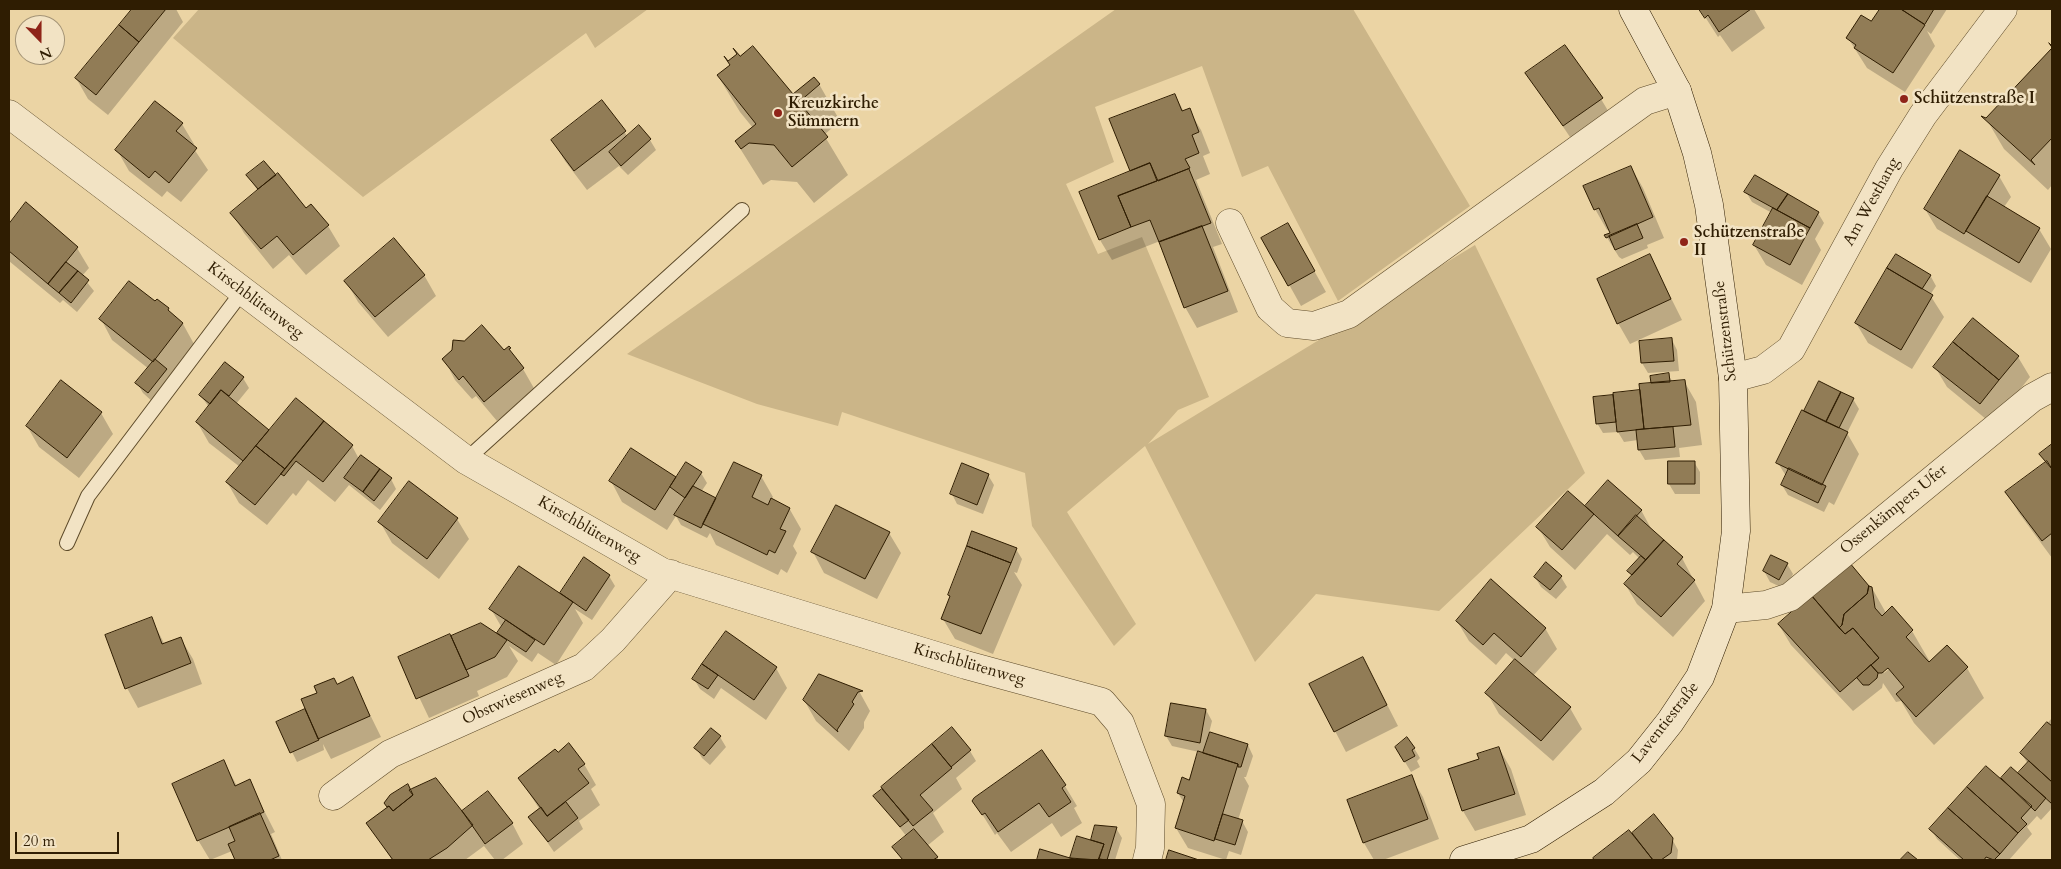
<!DOCTYPE html>
<html>
<head>
<meta charset="utf-8">
<style>
	body { margin:0 }
	#map { position:relative; width:2061px; height:869px; overflow:hidden; background:#ebd4a4; font-family:Cardo,serif }
	canvas { display:block }
	.frame { position:absolute; inset:0; border:10px solid #2f1d02; pointer-events:none }
	.north { position:absolute; left:15px; top:15px; width:50px; height:50px; box-sizing:border-box; background:#f2e3c4; border:1px solid #a49476; border-radius:50%; rotate:158deg; font-size:14px; font-weight:700; line-height:20px; text-align:center; color:#2f1d02 }
	.north::after { content:''; display:block; margin:auto; width:18px; height:22px; background:#8f2418; clip-path:polygon(50% 0,100% 100%,50% 72%,0 100%) }
	.scale { position:absolute; left:15px; top:832px; width:104px; height:22px; box-sizing:border-box; border:2px solid #2f1d02; border-top:0; padding-left:6px; font-size:15px; line-height:18px; white-space:nowrap; color:#2f1d02; -webkit-text-stroke:4px #f2e3c4; paint-order:stroke }
</style>
</head>
<body>
<div id="map">
<canvas width="2061" height="869"></canvas>
<div class="frame"></div>
<div class="north">N</div>
<div class="scale">20 m</div>
</div>
<script>
const c = document.querySelector('canvas').getContext('2d');
c.lineJoin = 'round';
function fill(path, color) { c.fillStyle = color; c.fill(path, 'evenodd'); }
function stroke(path, color, width, dash) { c.strokeStyle = color; c.lineWidth = width; c.lineCap = dash ? 'butt' : 'round'; c.setLineDash(dash || []); c.stroke(path); }
function drawText(font, color, halo, rows, align = 'center') {
  c.font = font + ' Cardo,serif'; c.lineWidth = 5; c.setLineDash([]); c.textBaseline = 'middle'; c.strokeStyle = halo; c.fillStyle = color; for (const [text, x, y, turn = 0] of rows) {
    c.save(); c.translate(x, y); c.rotate((+turn || 0) * Math.PI / 180); c.textAlign = isNaN(turn) ? turn : align; if (halo) c.strokeText(text, 0, 0); c.fillText(text, 0, 0); c.restore();
  }
}
fill(new Path2D(`
	M199 9H648L595 48 586 33 363 197 173 38Z
	M1116 9H1353L1470 206 1338 301 1268 166 1242 177 1202 66 1095 107 1114 162 1066 184 1098 254 1142 237 1209 397 1178 410 1148 444 1475 245 1585 473 1439 611 1316 594 1255 662 1145 446 1067 512 1136 624 1114 646 1032 526 1025 473 842 412 838 426 757 404 627 354Z`), '#cbb588');
fill(new Path2D(`
	M133 9H176L183 22 108 115 88 99 76 78Z
	M1700 9H1754L1765 28 1732 52 1720 35 1718 37Z
	M1881 9 1901 11 1900 9H1947L1931 34 1927 31 1935 46 1905 92 1867 68 1848 38 1872 23Z
	M2052 49V185L2048 190 2004 149 1987 120Z
	M1527 73 1601 99 1613 119 1576 146Z
	M718 76 793 96 819 84 840 121 824 135 848 175 814 203 797 182 771 180 763 185 736 142 753 128 740 112Z
	M1175 95 1184 112 1189 110 1201 130 1210 153 1203 156 1210 174 1196 180 1222 244 1213 247 1238 312 1197 328 1185 307 1160 241 1112 260 1100 240 1080 193 1131 171 1111 120Z
	M602 102 628 137 650 140 656 150 628 175 619 166 587 190 565 161 553 141Z
	M182 124 194 144 192 146 208 170 181 202 167 191 162 197 129 171 117 150Z
	M1960 152 1999 176 2011 197 2004 207 2039 229 2051 249 2031 283 1937 229 1925 209Z
	M264 162 306 209 311 205 328 226 340 246 306 275 289 255 273 269 244 233 232 213 258 191 248 176Z
	M1631 167 1643 188 1664 238 1647 245 1648 248 1622 259 1619 257 1606 236 1612 233 1610 229 1607 230 1595 209Z
	M1746 192 1818 213 1824 223 1815 239 1821 250 1802 285 1766 265 1754 245 1772 213 1752 202Z
	M26 204 77 248 89 268 82 276 94 291 77 312 63 300 60 303 9 261V226Z
	M1288 224 1326 292 1301 306 1263 238Z
	M1650 256 1682 320 1630 344 1618 323Z
	M424 275 436 296 388 337 358 302 346 281Z
	M1930 275 1936 286 1930 295 1944 317 1912 369 1868 343 1856 323Z
	M157 301 183 324 194 344 170 376 172 380 154 403 143 393 137 383 149 369 112 340 101 319Z
	M1672 340 1677 350 1679 371 1648 373 1642 363 1641 342Z
	M507 349 523 369 535 390 497 421 476 396 472 399 455 380 444 359 504 352Z
	M2018 357 2030 377 1992 424 1947 387 1935 367Z
	M1668 375 1673 382 1684 381 1696 402 1702 445 1679 448 1680 457 1645 460 1639 450 1638 440 1624 442 1618 432 1603 433 1597 423 1595 398 1641 391Z
	M243 378 249 388 236 404 269 431 296 399 352 446 359 459 391 479 396 489 380 510 349 485 335 502 308 480 296 496 293 493 267 525 239 503 227 482 240 467 209 443 197 422 209 407 200 395Z
	M61 382 101 413 113 434 79 478 39 447 27 426Z
	M1853 399 1859 409 1847 433 1859 454 1834 505 1829 502 1824 512 1788 495 1782 485 1786 476 1778 463Z
	M2052 445V558L2019 513 2007 493 2046 463 2041 454Z
	M1694 462 1700 472V494H1675L1669 484Z
	M701 473 707 483 701 492 715 499 761 476 773 497 771 499 789 508 801 529 793 546 797 553 787 573 781 569 778 575 716 545 710 533 707 538 681 525 676 516 667 530 622 502 611 481 675 478 676 480Z
	M988 475 994 485 983 514 957 504 952 494Z
	M1608 482 1641 510 1653 532 1682 558 1705 601 1673 637 1637 604 1625 584 1632 577 1629 571 1640 559 1633 552 1630 555 1607 534 1575 570 1550 547 1538 527 1585 507Z
	M457 519 469 539 439 579 392 543 380 522Z
	M889 533 901 553 877 599 824 573 813 552Z
	M1016 549 1022 559 1017 573 1014 572 1022 585 993 654 955 639 943 619 951 598 949 595Z
	M1787 564 1793 574 1785 589 1770 582 1764 571Z
	M609 576 615 586 592 620 575 609 583 623 556 665 538 653 532 662 509 646 518 661 507 677 477 691 479 696 429 718 400 657 481 624 501 637 499 633 502 628 491 609 563 597 561 593Z
	M1535 577H1561L1567 587 1556 599 1541 587Z
	M1869 587 1872 588 1886 613 1892 608 1912 631 1930 662 1947 647 1967 668 1984 698 1934 745 1914 723 1901 701 1896 702 1883 683 1882 688 1853 711 1791 645 1779 625ZM1894 665 1884 673V669Z
	M151 618 165 645 181 639 193 659 202 684 138 708 127 688Z
	M1457 621 1545 628 1557 649 1533 676 1570 708 1582 729 1553 761 1499 714 1487 693 1515 661 1506 653 1496 665 1469 641Z
	M726 633 776 668 787 688 766 720 721 688 714 699 700 689 694 679Z
	M352 678 381 737 331 759 323 744 324 750 297 762 278 723 307 710 337 685Z
	M1374 679 1398 726 1346 752 1311 685Z
	M859 691 870 711 864 722V728L849 751 816 721 804 700Z
	M1206 710 1212 721 1209 733 1248 745 1253 756 1246 777H1244L1249 786 1238 820 1242 821 1248 832 1241 855 1229 851 1226 860 1188 848 1176 828 1184 803 1178 793 1190 781 1199 752 1172 746 1166 736Z
	M2052 718V808L2041 820 2037 816 2027 827 2032 834 2009 860H1960L1937 839 1931 829 2001 780 2011 768 2018 774 2028 764 2021 753Z
	M720 737 726 747 710 765 702 758 696 748Z
	M1396 747 1414 748 1420 758 1417 761 1420 767 1411 772Z
	M1499 748 1511 769 1526 815 1475 831 1463 811 1450 770 1481 760Z
	M970 751 976 761 956 778 962 789 933 813 944 832 927 846 939 860H902L894 847 907 837 875 796 883 789Z
	M224 762 237 786 249 781 275 832 271 834 282 860H236L232 851 210 860 198 840 174 784Z
	M584 764 596 785 591 789 600 805 579 821 583 829 554 852 530 817 540 810 520 779Z
	M1411 777 1423 797 1439 839 1383 860H1374L1364 843 1348 800Z
	M1065 786 1077 806 1074 808 1082 823 1061 837 1052 823 1011 852 997 833 995 835 974 801Z
	M410 790 461 812 512 823 523 844 502 860H495L484 846 465 860H392L368 823 388 808 386 803Z
	M1096 826 1116 828 1122 838 1115 860H1038L1041 851 1070 859 1078 837 1092 841Z
	M1633 833 1672 839 1678 850 1677 860H1595L1594 858 1637 839Z`), '#0003');
const building = new Path2D(`
	M132 9H166L139 42 119 25Z
	M1699 9H1751L1719 32 1708 15 1705 18Z
	M1880 9H1901L1925 25 1893 73 1854 48 1856 45 1846 38 1861 15 1871 21Z
	M1901 9H1934L1925 24Z
	M119 25 139 42 96 95 75 78Z
	M2049 43 2052 46V138L2031 160 2035 165 1981 116 1986 118 2052 48Z
	M1565 45 1603 98 1563 126 1525 73Z
	M753 46 793 94 814 77 820 84 799 102 828 137 792 167 774 145 749 143 741 149 735 141 756 124 717 75 730 65 724 56 728 61 737 54 733 48 740 56Z
	M1175 94 1182 111 1190 108 1199 132 1192 135 1199 153 1185 159 1190 168 1158 181 1150 163 1130 171 1109 119Z
	M602 100 626 131 574 171 551 140Z
	M155 101 183 123 176 131 197 148 169 183 155 171 149 178 115 150Z
	M639 125 651 139 621 166 609 152Z
	M1960 150 2000 175 1964 234 1924 209Z
	M264 161 276 175 258 189 246 175Z
	M1150 163 1157 181 1118 196 1131 227 1099 240 1079 192Z
	M1631 166 1653 217 1606 238 1604 235 1610 233 1599 208 1594 210 1583 186Z
	M1189 169 1211 223 1159 242 1150 220 1131 227 1118 196Z
	M278 173 306 208 311 204 329 225 293 255 277 236 261 249 230 213Z
	M1755 175 1788 194 1777 210 1744 192Z
	M1788 194 1819 212 1810 228 1777 210Z
	M1987 196 2040 228 2019 263 1966 231Z
	M26 202 78 247 48 284 9 251V224Z
	M1773 208 1810 228 1790 265 1753 245Z
	M1288 223 1315 271 1288 286 1261 238Z
	M1637 224 1643 238 1615 250 1609 236Z
	M1202 226 1228 291 1184 308 1159 242Z
	M394 238 425 275 375 317 344 281Z
	M1650 254 1671 299 1617 324 1597 279Z
	M1896 254 1931 275 1922 289 1887 268Z
	M66 262 78 271 59 293 48 284Z
	M1887 268 1933 295 1901 350 1855 323Z
	M78 271 89 280 71 303 59 293Z
	M129 281 155 301 157 299 169 308 168 310 183 323 153 362 99 319Z
	M1973 318 2019 356 1999 380 1953 342Z
	M482 325 504 350 509 346 511 348 509 349 524 368 484 402 463 376 459 380 442 359 452 350 453 340 464 341Z
	M1672 338 1674 361 1641 363 1639 341Z
	M1953 342 1999 380 1980 404 1933 367Z
	M155 359 167 369 148 393 135 383Z
	M225 362 244 377 229 396 221 390 210 404 199 395Z
	M1669 373 1670 382 1651 383 1650 376Z
	M61 380 102 412 67 458 26 426Z
	M1685 380 1691 425 1644 429 1639 384Z
	M1819 381 1841 392 1826 422 1804 411Z
	M221 390 269 430 243 461 196 422Z
	M1640 390 1644 429 1617 432 1613 393Z
	M1841 392 1854 398 1839 428 1826 422Z
	M1613 395 1616 422 1596 424 1593 397Z
	M296 398 324 421 285 469 256 446Z
	M1802 410 1848 432 1822 485 1776 463Z
	M324 421 353 445 323 482 296 461 284 476 281 474Z
	M1673 427 1675 447 1638 450 1636 430Z
	M2052 444V469L2039 454Z
	M256 446 285 469 255 505 226 482Z
	M631 448 676 477 655 510 609 481Z
	M361 455 380 469 363 492 344 478Z
	M1668 461H1695V484H1668Z
	M2047 461 2052 469V533L2042 541 2005 492Z
	M686 462 702 472 685 498 670 487Z
	M734 462 762 475 752 497 768 505 771 498 790 508 780 529 786 531 775 553 769 550 767 555 703 524Z
	M962 463 989 474 977 505 950 494Z
	M1789 468 1826 486 1818 503 1781 485Z
	M380 469 392 478 374 501 363 492Z
	M1608 480 1642 510 1618 536 1585 506Z
	M409 481 458 518 427 559 378 522Z
	M693 486 716 498 701 528 674 515Z
	M1568 491 1594 514 1562 550 1536 527Z
	M836 505 890 532 865 579 811 552Z
	M1636 515 1664 540 1646 560 1618 536Z
	M972 531 1017 548 1011 563 967 546Z
	M1664 540 1683 557 1677 564 1695 580 1661 617 1624 584Z
	M967 546 1011 563 981 634 941 619 950 596 948 595Z
	M1771 555 1788 563 1779 580 1763 571Z
	M1641 556 1646 560 1632 575 1627 571Z
	M584 557 610 575 586 611 560 593Z
	M1546 562 1562 576 1550 590 1534 577Z
	M1849 562 1869 586 1867 594 1844 614 1842 625 1839 628 1811 595Z
	M519 566 573 602 544 645 489 609Z
	M1491 579 1546 628 1521 657 1494 633 1483 645 1456 621Z
	M1869 586 1872 587 1875 608 1882 616 1892 606 1913 630 1906 637 1929 662 1947 645 1968 667 1916 717 1896 694 1904 687 1888 668 1882 673H1878L1871 665 1879 658 1853 628 1845 634 1839 628 1842 625 1844 614 1867 594Z
	M1811 595 1845 634 1853 628 1879 658 1840 692 1778 624Z
	M152 617 162 644 181 637 191 663 125 689 105 635Z
	M506 620 535 640 526 652 497 633Z
	M481 623 507 640 495 657 466 670 451 636Z
	M726 631 777 667 754 700 702 664Z
	M450 634 469 676 416 699 398 657Z
	M1363 657 1387 705 1334 732 1309 684Z
	M1515 659 1571 707 1541 741 1485 693Z
	M702 664 718 675 708 689 692 679Z
	M1871 665 1878 673 1877 678 1869 685H1863L1857 678Z
	M819 674 863 691 858 692 852 702 854 704 837 730 838 732 803 700Z
	M353 677 370 716 318 739 301 699 317 693 314 686 334 678 337 684Z
	M1171 703 1206 709 1200 743 1165 736Z
	M305 709 319 740 290 753 276 722Z
	M2047 722 2052 726V782L2020 753Z
	M952 727 971 750 951 767 932 744Z
	M711 728 721 736 704 756 694 748Z
	M1210 732 1248 744 1241 767H1238V764L1203 753Z
	M1407 737 1415 748 1412 750 1415 756 1404 762 1395 747Z
	M569 743 585 764 578 769 589 783 547 816 518 778 555 749 558 752Z
	M932 744 952 768 920 795 933 810 913 826 881 787Z
	M1499 747 1515 794 1462 811 1448 769 1479 759 1477 754Z
	M1042 750 1066 785 1062 788 1071 802 1049 817 1039 803 998 832 985 813 982 815 972 801 974 798Z
	M1198 751 1238 764 1214 841 1175 828 1185 796 1177 793 1182 777 1189 780Z
	M224 760 235 786 250 779 264 812 197 841 172 784Z
	M2029 761 2052 782V804L2018 773Z
	M1986 766 2032 806 2021 818 2027 824 2018 833 1967 787Z
	M2011 767 2046 798 2035 811 2001 778Z
	M1412 775 1428 819 1363 843 1347 800Z
	M436 778 473 825 447 848 428 860H393L366 823 389 806 393 811 413 795 409 790 411 789Z
	M408 784 413 795 393 811 389 806 387 807 384 803 390 795Z
	M1967 787 2018 833 2000 854 1948 808Z
	M882 789 909 820 900 827 873 796Z
	M488 791 513 823 485 844 462 811Z
	M566 802 578 818 548 842 528 817 541 807 547 816Z
	M1948 808 2000 854 1994 860 1986 857 1984 860H1964L1929 829Z
	M260 813 279 856 270 860H235L228 844 235 841 229 827Z
	M1223 814 1243 820 1235 845 1215 839Z
	M1654 814 1673 838 1671 853 1661 860H1653L1632 833Z
	M1095 825 1117 827 1107 860 1099 859 1104 844 1091 840Z
	M914 829 938 857 933 860H903L892 847Z
	M1629 830 1653 860H1594L1593 858Z
	M1077 836 1104 844 1098 860 1070 858Z
	M1040 849 1070 858 1078 860H1037Z
	M1169 850 1199 860H1166Z
	M1908 852 1918 860H1900Z`);
fill(building, '#917c56');
stroke(building, '#2f1d02', 1);
const lane = new Path2D(`
	M466 460 742 210
	M67 543 88 496 242 292`);
const street = new Path2D(`
	M9 114 466 460 662 572 966 665 1102 702 1120 723 1151 804 1150 848 1147 860
	M1230 223 1270 308 1287 323 1314 326 1349 314 1645 101 1677 91
	M1733 378 1763 370 1791 349 1889 169 1923 115 2003 9
	M1726 609 1766 605 1790 597 2032 398 2052 387
	M333 796 390 754 584 667 613 640 671 574`);
const secondary = new Path2D(`
	M1464 860 1531 839 1604 792 1639 761 1670 722 1700 677 1726 609 1736 531 1733 378 1709 205 1697 153 1677 91 1633 9`);
stroke(lane, '#5e4b2a', 16);
stroke(street, '#5e4b2a', 29);
stroke(secondary, '#2f1d02', 29);
stroke(lane, '#f2e3c4', 14);
stroke(street, '#f2e3c4', 28);
stroke(secondary, '#f2e3c4', 28);
for (const [x, y, r, color] of [
	[1904,99,5,"#8f2418"],
	[778,113,5,"#8f2418"],
	[1684,242,5,"#8f2418"]
]) { const dot = new Path2D(); dot.arc(x, y, r, 0, 2 * Math.PI); c.fillStyle = color; c.fill(dot); stroke(dot, '#f2e3c4', 2); }
drawText('bold 16px', '#2f1d02', '#f2e3c4', [
	["Schützenstraße I",1914,99],
	["Kreuzkirche",788,104],
	["Sümmern",788,122],
	["Schützenstraße",1694,233],
	["II",1694,251]
], 'left');
drawText('16px', '#2f1d02', '#f2e3c4', [
	["Am Westhang",1872,202,-61],
	["Kirschblütenweg",255,301,37],
	["Schützenstraße",1726,331,-97],
	["Ossenkämpers Ufer",1894,510,-39],
	["Kirschblütenweg",589,530,30],
	["Kirschblütenweg",969,665,16],
	["Obstwiesenweg",513,699,-24],
	["Laventiestraße",1666,723,-52]
]);
</script>
</body>
</html>
